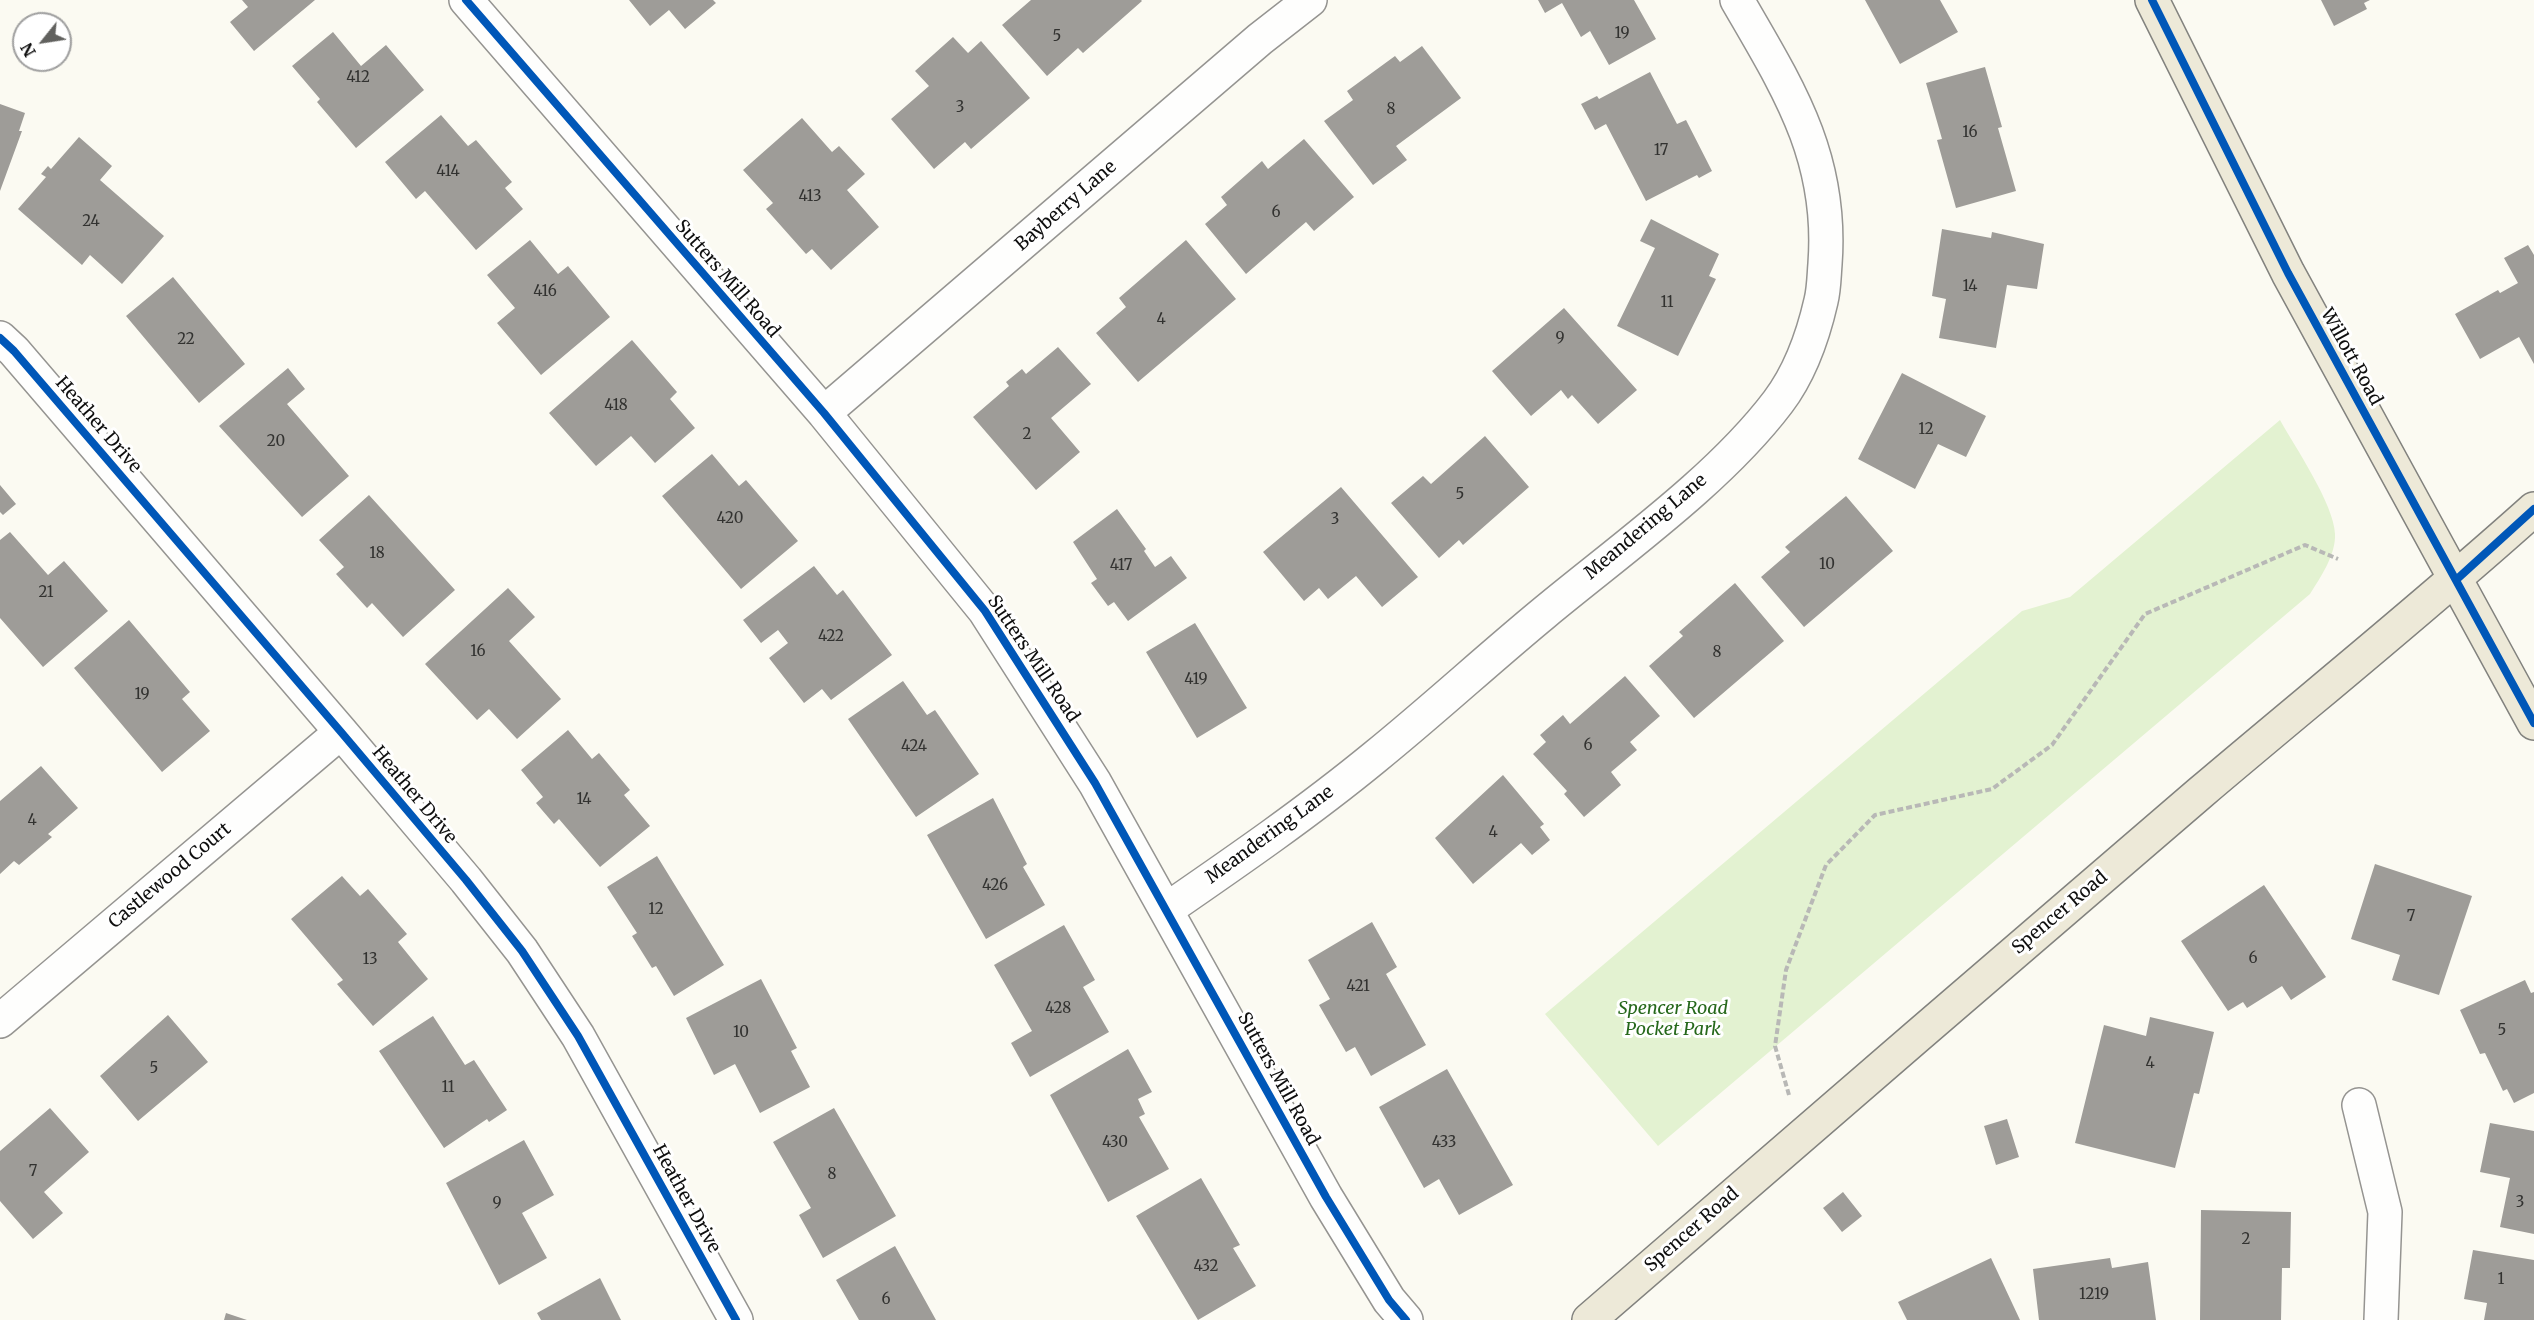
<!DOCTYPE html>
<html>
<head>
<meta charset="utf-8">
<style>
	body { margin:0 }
	#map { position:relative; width:2534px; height:1320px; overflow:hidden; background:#fbfaf2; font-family:Merriweather,serif }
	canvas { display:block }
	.north { position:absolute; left:12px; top:12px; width:60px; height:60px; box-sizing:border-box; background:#fff; border:2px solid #9f9f9f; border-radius:50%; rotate:240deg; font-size:16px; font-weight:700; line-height:24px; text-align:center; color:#0e0e0e }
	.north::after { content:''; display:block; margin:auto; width:21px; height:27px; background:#61615e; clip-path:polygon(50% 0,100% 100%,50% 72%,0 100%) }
</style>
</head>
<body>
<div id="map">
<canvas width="2534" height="1320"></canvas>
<div class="north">N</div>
</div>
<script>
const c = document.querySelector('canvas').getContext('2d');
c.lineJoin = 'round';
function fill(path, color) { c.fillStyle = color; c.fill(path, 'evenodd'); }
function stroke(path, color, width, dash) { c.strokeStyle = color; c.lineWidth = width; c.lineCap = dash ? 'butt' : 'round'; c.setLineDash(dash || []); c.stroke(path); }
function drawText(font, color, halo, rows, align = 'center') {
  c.font = font + ' Merriweather,serif'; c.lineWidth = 6; c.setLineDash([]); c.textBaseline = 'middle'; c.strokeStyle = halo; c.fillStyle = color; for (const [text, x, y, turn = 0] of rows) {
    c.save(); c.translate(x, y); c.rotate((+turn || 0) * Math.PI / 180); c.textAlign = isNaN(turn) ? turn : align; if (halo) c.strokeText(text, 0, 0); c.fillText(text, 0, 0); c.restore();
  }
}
fill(new Path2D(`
	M2280 420C2295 447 2334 504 2335 534 2336 554 2321 577 2310 594L1658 1146 1545 1014 2022 611 2070 597Z`), '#e3f2d1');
fill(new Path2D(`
	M242 0H315L254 51 230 22 248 7Z
	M629 0H713L716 3 685 29 669 10 650 26Z
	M1031 0H1141L1142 1 1083 53 1078 48 1047 76 1002 25Z
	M1538 0H1634L1656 39 1609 65 1590 31 1581 37 1562 3 1545 13Z
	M1865 0H1940L1958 32 1900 64Z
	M2321 0H2370L2364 3 2367 9 2334 26Z
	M333 32 361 66 386 45 424 90 356 148 317 102 320 99 292 66Z
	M953 37 968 53 981 41 1030 98 971 149 965 142 934 169 891 119 929 86 915 71Z
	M1422 46 1461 98 1396 146 1407 160 1373 185 1324 121 1353 100 1347 91 1395 56 1400 62Z
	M1985 67 2002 127 1998 128 2016 191 1956 208 1937 140 1942 139 1926 83Z
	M1650 72 1677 124 1686 120 1712 171 1699 178 1697 175 1646 201 1606 124 1595 130 1581 104 1597 96 1599 99Z
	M0 104 25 113 19 131H22L0 191Z
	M441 115 468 146 476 140 512 182 505 188 523 209 476 250 425 191 416 199 385 162Z
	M802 118 832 152 839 146 865 174 847 190 879 227 831 270 812 249 806 254 766 209 773 203 743 170Z
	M79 137 112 166 100 180 164 236 122 284 90 255 82 265 18 209 46 177 41 174 48 166 51 169Z
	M1304 139 1354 197 1314 231 1306 222 1246 274 1205 224 1227 205 1221 197 1262 161 1268 169Z
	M1651 219 1719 254 1709 276 1716 279 1678 356 1617 326 1655 248 1640 241Z
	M1942 229 1991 238 1992 232 2044 244 2037 289 2007 285 1996 348 1939 338 1946 299 1932 296Z
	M530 240 558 274 568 266 610 317 541 375 497 323 515 308 487 275Z
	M1186 240 1236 299 1138 382 1096 333 1126 307 1119 298Z
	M2528 245 2534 255V364L2519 337 2480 359 2455 314 2498 290 2500 293 2518 283 2504 258Z
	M173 277 245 364 199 403 126 316Z
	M1564 308 1637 390 1598 424 1572 395 1568 399 1561 390 1531 416 1492 371Z
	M632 340 677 392 670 399 695 428 655 463 631 436 596 466 549 413Z
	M1058 347 1091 384 1051 418 1080 452 1036 490 973 417 1009 386 1006 382 1022 369 1026 374Z
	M288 368 305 389 287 404 349 476 302 517 219 426Z
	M1902 373 1986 416 1966 457 1938 444 1915 489 1858 459Z
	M1485 436 1529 487 1463 545 1459 540 1439 558 1391 503 1423 476 1431 484Z
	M712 454 739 486 746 480 798 541 741 589 662 496Z
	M0 485 16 504 3 515 0 512Z
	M1341 487 1418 577 1382 607 1356 576 1328 599 1319 588 1304 601 1263 552Z
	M369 495 455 590 403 637 372 603 367 608 336 574 344 567 319 540Z
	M1846 496 1893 551 1804 627 1761 577 1790 552 1785 547Z
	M1117 509 1146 549 1144 551 1155 567 1171 556 1187 578 1128 621 1114 602 1108 606 1091 583 1097 579 1073 542Z
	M10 532 48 575 64 561 108 611 43 667 0 618V540Z
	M814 566 837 595 843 590 892 655 831 700 822 689 804 703 769 658 788 643 778 630 761 643 743 620Z
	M1735 583 1784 641 1694 718 1649 666 1683 636 1679 632Z
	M508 588 535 617 509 641 561 699 517 739 489 709 477 720 425 664Z
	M129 620 190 692 182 699 210 731 162 772 74 668Z
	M1195 623 1247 708 1197 738 1146 652Z
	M1625 676 1660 716 1630 742 1637 750 1611 772 1621 785 1584 817 1564 794 1567 791 1533 754 1546 742 1540 735 1563 715 1570 724Z
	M903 681 927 715 935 710 979 774 916 817 848 719Z
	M568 730 592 759 599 753 630 790 624 795 650 826 600 867 559 819 554 824 536 803 543 797 521 770Z
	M41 766 78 808 48 834 52 837 19 865 14 861 0 874V801Z
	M1503 775 1544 824 1540 827 1550 840 1532 855 1521 843 1473 884 1435 838Z
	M993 798 1027 864 1023 867 1045 905 986 939 927 835Z
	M657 856 724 965 674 996 656 966 652 968 632 936 637 933 607 887Z
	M2375 864 2472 896 2439 995 2392 980 2400 955 2351 939Z
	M342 876 360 896 368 889 407 934 398 942 428 979 373 1026 337 984 343 980 291 919Z
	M2264 885 2326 977 2291 1000 2282 986 2247 1008 2243 1002 2228 1011 2181 941Z
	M1372 922 1397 967 1386 974 1426 1045 1371 1076 1355 1047 1346 1052 1319 1005 1330 999 1308 960Z
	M1064 925 1095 980 1083 987 1109 1032 1030 1077 1011 1043 1032 1031 994 965Z
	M761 979 797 1048 791 1051 810 1087 760 1113 735 1064 714 1075 686 1018Z
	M2525 980 2531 993 2534 992V1093L2514 1103 2507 1089 2503 1091 2485 1053 2480 1054 2460 1010Z
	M168 1015 208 1062 138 1121 100 1076Z
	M433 1016 465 1065 474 1060 507 1110 489 1122 487 1119 444 1148 379 1051Z
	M2150 1017 2214 1032 2199 1094 2194 1093 2175 1168 2075 1143 2104 1025 2146 1036Z
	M1128 1049 1152 1092 1138 1099 1145 1114 1139 1117 1169 1169 1108 1202 1050 1095Z
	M1447 1069 1513 1185 1459 1215 1439 1179 1424 1188 1379 1107Z
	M50 1108 89 1152 44 1192 63 1213 33 1239 0 1201V1151Z
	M834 1108 896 1216 823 1258 799 1215 811 1208 773 1142Z
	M2007 1119 2019 1157 1996 1165 1984 1126Z
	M2490 1123 2534 1131V1234L2500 1227 2510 1178 2480 1172Z
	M524 1140 554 1195 522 1213 547 1258 499 1285 446 1183Z
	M1201 1178 1240 1245 1233 1248 1256 1286 1198 1320 1136 1216Z
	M1843 1192 1862 1216 1842 1232 1823 1208Z
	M2201 1210 2291 1212 2290 1268H2282L2281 1320H2200Z
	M895 1246 936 1320H859L836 1280Z
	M2473 1250 2534 1260V1320H2484L2487 1303 2464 1299Z
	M1991 1258 2020 1320H1907L1898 1302Z
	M2110 1258 2112 1268 2148 1262 2156 1320H2039L2033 1269Z
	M600 1278 621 1320H541L537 1313Z
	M226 1313 247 1320H224Z`), '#9e9c98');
const minor = new Path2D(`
	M466 0 824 413 985 611 1095 783 1326 1197 1389 1300 1406 1320
	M0 338 14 351 341 732 466 880 522 951 578 1036 736 1320
	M824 413 1260 39 1310 0
	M1166 910C1237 861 1308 812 1375 757 1433 710 1487 660 1544 613 1620 550 1719 480 1778 402 1800 373 1813 336 1821 301 1824 289 1824 276 1825 264 1833 157 1788 88 1737 0
	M0 1021 341 732
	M2359 1105 2385 1212 2381 1320`);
const major = new Path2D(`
	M2152 0 2288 273 2534 723
	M1589 1320C1792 1144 1996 968 2200 793 2312 698 2425 607 2534 509`);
stroke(minor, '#959491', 36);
stroke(major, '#82827e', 36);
stroke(new Path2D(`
	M1789 1095 1775 1046 1786 970 1826 865 1875 815 1992 789 2052 745 2145 614 2305 545 2338 559`), '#b8b8b6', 4, [6, 3]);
stroke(minor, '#fefefd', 33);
stroke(major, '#ede9d8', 33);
stroke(new Path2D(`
	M466 0 824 413 985 611 1095 783 1326 1197 1389 1300 1406 1320
	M2152 0 2288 273 2534 723
	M0 338 14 351 341 732 466 880 522 951 578 1036 736 1320
	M2456 580 2534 509`), '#0057b8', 8);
drawText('15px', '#323230', null, [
	["19",1622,34],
	["5",1057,37],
	["412",358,78],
	["3",960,108],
	["8",1391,110],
	["16",1970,133],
	["17",1661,151],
	["414",448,172],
	["413",810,197],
	["6",1276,213],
	["24",91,222],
	["14",1970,287],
	["416",545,292],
	["11",1667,303],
	["4",1161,320],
	["9",1560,339],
	["22",186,340],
	["418",616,406],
	["12",1926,430],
	["2",1027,435],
	["20",276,442],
	["5",1460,495],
	["420",730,519],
	["3",1335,520],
	["18",377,554],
	["10",1827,565],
	["417",1121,566],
	["21",46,593],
	["422",831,637],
	["16",478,652],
	["8",1717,653],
	["419",1196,680],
	["19",142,695],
	["6",1588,746],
	["424",914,747],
	["14",584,800],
	["4",32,821],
	["4",1493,833],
	["426",995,886],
	["12",656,910],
	["7",2411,917],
	["6",2253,959],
	["13",370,960],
	["421",1358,987],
	["428",1058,1009],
	["5",2502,1031],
	["10",741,1033],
	["4",2150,1064],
	["5",154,1069],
	["11",448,1088],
	["430",1115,1143],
	["433",1444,1143],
	["7",33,1172],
	["8",832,1175],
	["3",2520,1203],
	["9",497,1204],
	["2",2246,1240],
	["432",1206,1267],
	["1",2501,1280],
	["1219",2094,1295],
	["6",886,1300]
]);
drawText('18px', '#0e0e0e', '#fff', [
	["Bayberry Lane",1066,206,-41],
	["Sutters Mill Road",727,279,49],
	["Willott Road",2351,357,61],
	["Heather Drive",98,425,49],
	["Meandering Lane",1646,527,-40],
	["Sutters Mill Road",1033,659,56],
	["Heather Drive",414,795,50],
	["Meandering Lane",1270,835,-36],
	["Castlewood Court",170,876,-40],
	["Spencer Road",2060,913,-40],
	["Sutters Mill Road",1278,1079,61],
	["Heather Drive",686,1199,61],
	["Spencer Road",1692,1230,-41]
]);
drawText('italic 18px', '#26681b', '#fff', [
	["Spencer Road",1673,1009],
	["Pocket Park",1673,1030]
]);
</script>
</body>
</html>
